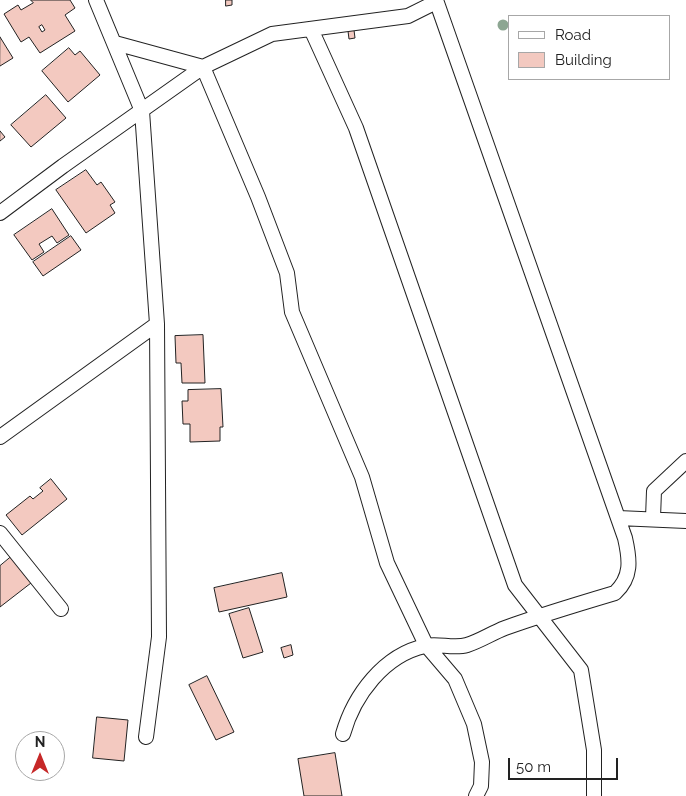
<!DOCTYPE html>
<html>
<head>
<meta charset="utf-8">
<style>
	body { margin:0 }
	#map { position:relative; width:686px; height:796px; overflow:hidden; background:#fff; font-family:Raleway,sans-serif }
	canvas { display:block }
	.legend { position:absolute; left:508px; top:15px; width:162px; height:65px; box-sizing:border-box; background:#fff; border:1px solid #a7a7a7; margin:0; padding:6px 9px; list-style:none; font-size:15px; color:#222 }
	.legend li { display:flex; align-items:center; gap:10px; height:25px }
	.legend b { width:25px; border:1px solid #a7a7a7 }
	.north { position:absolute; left:15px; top:731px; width:50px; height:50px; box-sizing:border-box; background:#fff; border:1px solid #a7a7a7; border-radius:50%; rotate:0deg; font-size:14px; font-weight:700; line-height:20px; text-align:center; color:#222 }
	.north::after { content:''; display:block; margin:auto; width:18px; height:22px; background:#c62828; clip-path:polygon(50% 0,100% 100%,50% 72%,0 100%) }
	.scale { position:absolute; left:508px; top:758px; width:110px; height:22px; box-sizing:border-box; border:2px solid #222; border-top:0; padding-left:6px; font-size:15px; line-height:18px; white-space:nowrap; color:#222; -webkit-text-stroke:4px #fff; paint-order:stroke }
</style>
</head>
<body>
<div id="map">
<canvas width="686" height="796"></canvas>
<ul class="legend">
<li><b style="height:6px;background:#fff"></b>Road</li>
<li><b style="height:14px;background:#f3c9c0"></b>Building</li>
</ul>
<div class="north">N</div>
<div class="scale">50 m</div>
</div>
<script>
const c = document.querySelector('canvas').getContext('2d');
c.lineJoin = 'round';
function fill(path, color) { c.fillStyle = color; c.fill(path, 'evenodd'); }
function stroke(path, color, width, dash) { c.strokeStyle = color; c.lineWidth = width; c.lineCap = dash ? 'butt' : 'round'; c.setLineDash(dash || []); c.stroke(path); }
const building = new Path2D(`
	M31 0H70L75 8 65 15 75 31 40 53 29 37 21 42 4 14 18 5 21 10 33 3ZM42 25 45 30 42 32 39 27Z
	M226 0H232V5L226 6Z
	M354 30 355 38 349 39 348 31Z
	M0 37 13 58 0 66Z
	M69 48 75 55 80 51 100 75 68 102 42 71Z
	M46 95 66 118 31 147 11 125Z
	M0 131 5 137 0 141Z
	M86 170 97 185 101 182 115 202 110 205 115 213 86 233 56 190Z
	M52 209 69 235 57 243 52 236 39 244 44 252 32 260 14 235Z
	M71 236 81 250 43 276 33 262Z
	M203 335 205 383H182L181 363H176L175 336Z
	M221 389 223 427H220V441L190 442V424H183L182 401H188V390Z
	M51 479 67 499 22 535 6 515 30 496 33 499 43 491 40 488Z
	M11 557 31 583 0 607V566Z
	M282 573 287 597 219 612 214 588Z
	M249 608 263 652 243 658 229 614Z
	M291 645 293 655 284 658 281 648Z
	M207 676 234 732 216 740 189 685Z
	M97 717 128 720 124 761 93 758Z
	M335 753 342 796H304L298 759Z`);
fill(building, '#f3c9c0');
stroke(building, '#222', 1);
const street = new Path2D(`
	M96 0 142 111 157 324 159 637 146 737
	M311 29 356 128 515 585 581 670 594 750V796
	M115 43 203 67 258 197 287 273 292 312 362 477 387 563 426 645 455 679 474 724 482 762 481 786 476 796
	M0 213 63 166 203 67 272 34 408 16 436 2
	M0 437 157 324
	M618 518 686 521
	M653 518 654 491 686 461
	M0 533 61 609
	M343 734C354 695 384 655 425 646 438 643 454 649 467 645 480 641 492 633 505 628 541 615 578 604 615 593 632 577 630 560 625 538L436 0`);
stroke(street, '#222', 16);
stroke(street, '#fff', 14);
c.fillStyle = '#8da692';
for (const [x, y] of [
	[503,25]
]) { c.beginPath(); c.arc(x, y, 5.5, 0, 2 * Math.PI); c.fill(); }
</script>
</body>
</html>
